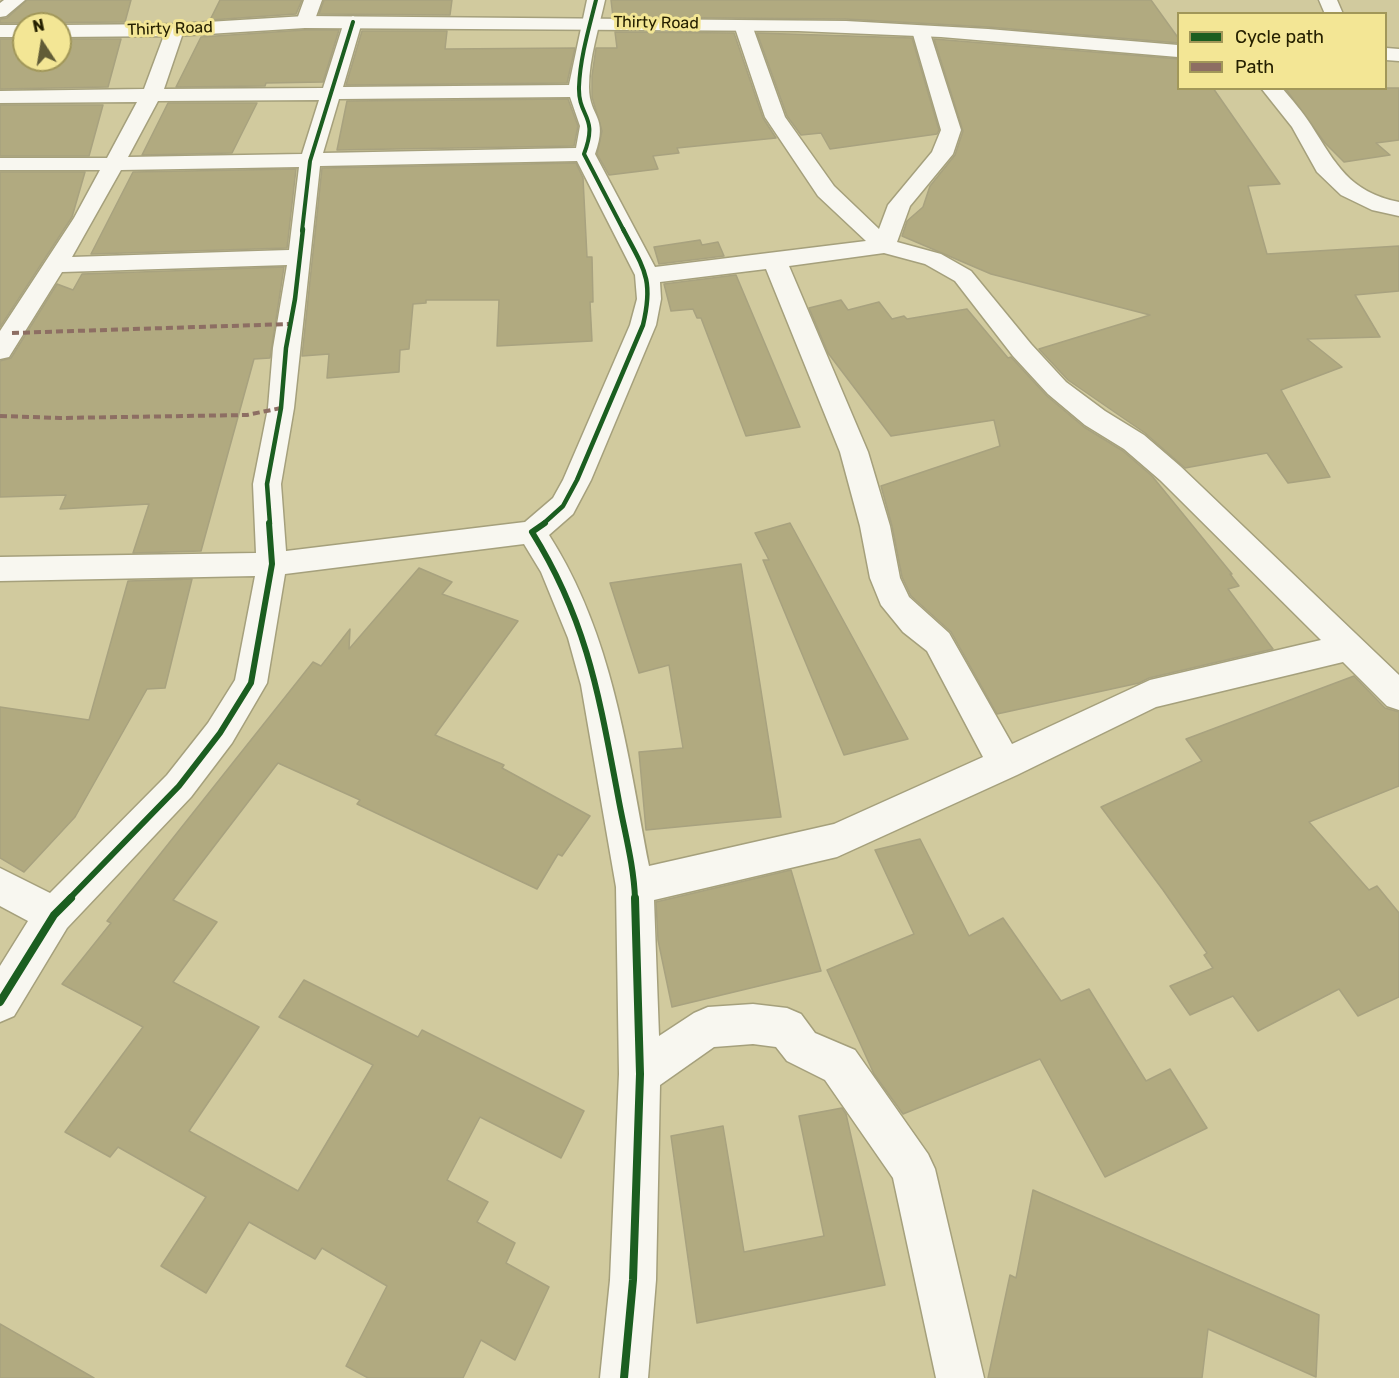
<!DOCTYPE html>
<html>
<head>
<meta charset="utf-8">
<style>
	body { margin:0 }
	#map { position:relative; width:1399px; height:1378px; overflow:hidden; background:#d1ca9e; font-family:Rubik,sans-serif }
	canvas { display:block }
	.legend { position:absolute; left:1177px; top:12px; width:210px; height:78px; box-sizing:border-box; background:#f3e695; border:2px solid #a19759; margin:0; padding:8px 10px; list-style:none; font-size:18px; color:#252000 }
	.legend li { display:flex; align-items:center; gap:12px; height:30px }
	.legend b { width:30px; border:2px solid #a19759 }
	.north { position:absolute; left:12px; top:12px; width:60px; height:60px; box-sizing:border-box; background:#f3e695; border:2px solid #a19759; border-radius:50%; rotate:348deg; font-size:16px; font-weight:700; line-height:24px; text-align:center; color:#252000 }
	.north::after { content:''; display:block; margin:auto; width:21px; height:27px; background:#615c37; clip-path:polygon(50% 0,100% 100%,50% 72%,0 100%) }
</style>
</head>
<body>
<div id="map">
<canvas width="1399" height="1378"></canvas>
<ul class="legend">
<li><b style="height:8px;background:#1b5e20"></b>Cycle path</li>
<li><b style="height:8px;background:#8d6e63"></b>Path</li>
</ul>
<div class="north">N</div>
</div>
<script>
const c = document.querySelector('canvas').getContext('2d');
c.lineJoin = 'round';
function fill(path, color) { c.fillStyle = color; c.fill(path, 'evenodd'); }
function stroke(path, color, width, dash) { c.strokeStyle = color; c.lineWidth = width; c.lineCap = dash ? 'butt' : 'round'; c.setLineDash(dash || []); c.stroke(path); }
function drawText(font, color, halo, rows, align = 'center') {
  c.font = font + ' Rubik,sans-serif'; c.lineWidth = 6; c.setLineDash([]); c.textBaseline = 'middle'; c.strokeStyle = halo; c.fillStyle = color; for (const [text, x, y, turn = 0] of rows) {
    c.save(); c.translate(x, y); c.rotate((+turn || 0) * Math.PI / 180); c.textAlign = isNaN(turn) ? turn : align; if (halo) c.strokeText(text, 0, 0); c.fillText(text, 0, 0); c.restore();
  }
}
const building = new Path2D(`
	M27 0H131L125 22 0 23V19L7 18Z
	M220 0H302L296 14 210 20Z
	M324 0H452L450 15 319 14Z
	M611 0H1151L1179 39V43L988 27 846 19 613 17Z
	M305 30H339L323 82 266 83 265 86 176 87 201 37Z
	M362 31H447L445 49 575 48 567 83 346 85Z
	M615 32 734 33 763 118 776 138 677 148 679 153 653 156 658 169 609 175 597 154 602 131 592 97V76L596 48H617Z
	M757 33 912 38 939 130 937 134 830 149 821 133 801 135 787 116Z
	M0 39H24V60H60V39H121L108 87 0 89Z
	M934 39 1179 59V88H1213L1280 184 1248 186 1267 254 1399 246V291L1355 295 1380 337 1307 339 1342 367 1281 390 1330 477 1288 483 1267 453 1185 468 1145 433 1068 380 1039 349 1150 315 991 274 902 236 907 221 923 207 930 186 955 155 963 131Z
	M1285 88H1399V140L1376 143 1390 155 1344 162 1325 143Z
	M568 99 578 126 574 146 337 150 347 101Z
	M168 103H257L232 153 142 155Z
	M0 105H103L89 156H0Z
	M576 163 583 178 587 257H592L593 302H590L592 341 497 346 499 300H426V303L413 304 409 349 400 350 399 372 327 378 329 354 302 356 322 168Z
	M296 169 287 248 91 254 133 172Z
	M0 172H85L72 217 0 327Z
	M700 240 702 245 718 242 724 256 659 264 654 247Z
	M284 267 270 358 254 359 201 551 133 553 149 504 60 509 66 495 0 497V361L11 358 57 284 73 290 82 274Z
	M736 275 800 427 746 436 701 318H697L693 309 671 311 664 284Z
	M841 300 848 310 879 302 892 319 904 316 907 319 967 309 1008 358 1011 357 1047 396 1084 427 1123 451 1152 476 1232 574H1230L1239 586 1228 589 1273 649 1149 678 1139 683 997 714 951 632 911 596 902 577 892 526 881 486 1000 446 994 420 891 436 828 353 809 308Z
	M790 523 908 739 844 755 763 560H769L755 533Z
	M741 564 781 817 646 830 639 752 683 748 669 665 639 673 610 583Z
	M419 568 452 582 442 594 518 621 435 735 504 765 502 768 590 816 562 856 558 854 537 889 357 804 360 800 278 763 173 900 217 922 173 982 259 1027 189 1131 298 1191 373 1065 279 1017 304 980 418 1037 422 1030 584 1111 561 1158 480 1117 447 1180 488 1202 477 1222 515 1243 506 1263 549 1287 515 1360 481 1340 463 1378H368L346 1366 387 1286 322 1248 315 1259 249 1222 206 1293 161 1266 206 1197 118 1147 110 1157 65 1132 143 1027 62 984 111 923 107 921 313 662 321 666 350 629 349 649Z
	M192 579 165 688 147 689 75 817 24 872 0 858V707L89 720 128 581Z
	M1354 676 1385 708 1399 712V786L1309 822 1369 890 1377 886 1399 913V997L1358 1016 1339 989 1258 1031 1233 996 1190 1015 1170 986 1213 968 1204 955 1207 953 1163 890 1101 807 1202 761 1186 739Z
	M920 839 969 936 1003 918 1061 1001 1089 989 1146 1081 1170 1069 1207 1128 1105 1177 1040 1059 903 1114 874 1074 827 970 914 934 875 850Z
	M791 870 821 971 672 1007 658 940 656 902Z
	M842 1108 846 1114 885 1285 697 1323 671 1136 723 1126 744 1252 824 1236 799 1116Z
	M1033 1190 1319 1315 1316 1377 1208 1329 1202 1378H988L1010 1275 1016 1278Z
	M0 1324 94 1378H0Z`);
fill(building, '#b1aa80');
stroke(building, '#a8a27f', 1.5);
const minor = new Path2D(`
	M4 0H25L6 16 0 17V3Z
	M304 0H322L314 22 305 28 296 22Z
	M587 0H605C599 28 589 58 589 87 589 118 609 115 595 154L655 267 866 241 818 196 765 117 734 25 736 21H750L752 25 785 117 834 186 879 229 888 205 932 152 941 130 912 31 914 27H928L961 130 953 154 910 206 897 242 941 254 971 271 1031 344 1066 382 1105 411 1144 435 1180 466 1399 675V710L1387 706 1343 662 1156 707 1017 775 837 857 654 900 659 1036 694 1013 708 1007 753 1004 787 1008 801 1014 815 1033 855 1050 928 1154 935 1169 984 1378H936L893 1178 825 1080 787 1061 776 1047 753 1044 714 1047 660 1085 656 1280 648 1378H600L610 1280 619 1074 616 887 581 685 568 638 541 572 524 544 285 574 267 683 232 743 191 797 67 928 14 1016 0 1022V966L28 921 0 906V868L50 893 167 775 208 723 235 680 255 576 0 581V557L256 553 253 484 268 408 273 348 287 265 62 272 9 357 0 359V331L74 218 100 170H0V158H107L137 102 0 103V91L144 89 166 30 175 24 184 30 164 89 323 88 344 22 353 16 362 22 343 87 569 85ZM570 97 580 126 576 148 323 153 339 99ZM319 100 302 154 128 157 158 101ZM577 161 635 275 637 299 630 325 563 480 553 498 525 522 286 551 281 484 294 408 320 166ZM299 167 289 250 72 257 121 170ZM884 253 925 264 955 281 1013 356 1048 394 1085 425 1124 449 1160 480 1321 640 1150 680 1012 744 949 633 909 597 900 578 890 526 868 452 789 266ZM766 269 840 452 860 526 870 578 881 605 903 632 927 651 983 757 834 824 649 866C627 752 613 635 549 535L573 514 591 480 656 325 661 299 660 282Z
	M1319 0H1337L1343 14H1325Z
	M1261 88H1282C1292 100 1303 112 1311 125 1336 164 1349 192 1399 202V216L1372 210 1341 195 1317 172 1292 127Z`);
const major = new Path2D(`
	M305 16 846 21 988 29 1178 45V57L941 37 798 31 305 28 175 36 60 37V25L175 24Z
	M0 25H24V37H0Z
	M1386 48 1399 49V61L1386 60Z`);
stroke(minor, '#a5a07c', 3);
stroke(major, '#a5a07c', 3);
fill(minor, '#f8f7f0');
fill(major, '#f8f7f0');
stroke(new Path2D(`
	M12 333 290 324
	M0 416 60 418 247 415 281 408`), '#8d6e63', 4, [7, 4]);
stroke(new Path2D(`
	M596 0C589 28 580 58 579 87 578 118 599 115 584 154L624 231
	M302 231 310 161 353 22`), '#1b5e20', 4);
stroke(new Path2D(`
	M270 524 267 484 281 408 286 348 295 299 303 229
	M543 524 563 506 577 480 643 325C654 279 644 269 623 229`), '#1b5e20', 4.5);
stroke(new Path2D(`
	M545 523 532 532C587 620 599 696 618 796 624 830 634 865 635 899
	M69 899 179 786 220 733 251 683 272 564 269 523`), '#1b5e20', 6);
stroke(new Path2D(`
	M0 1002 54 915 71 898
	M624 1378 633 1280 640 1074 635 898`), '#1b5e20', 8);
drawText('16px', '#252000', '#f3e695', [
	["Thirty Road",656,23,1],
	["Thirty Road",170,29,-2]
]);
</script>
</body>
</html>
